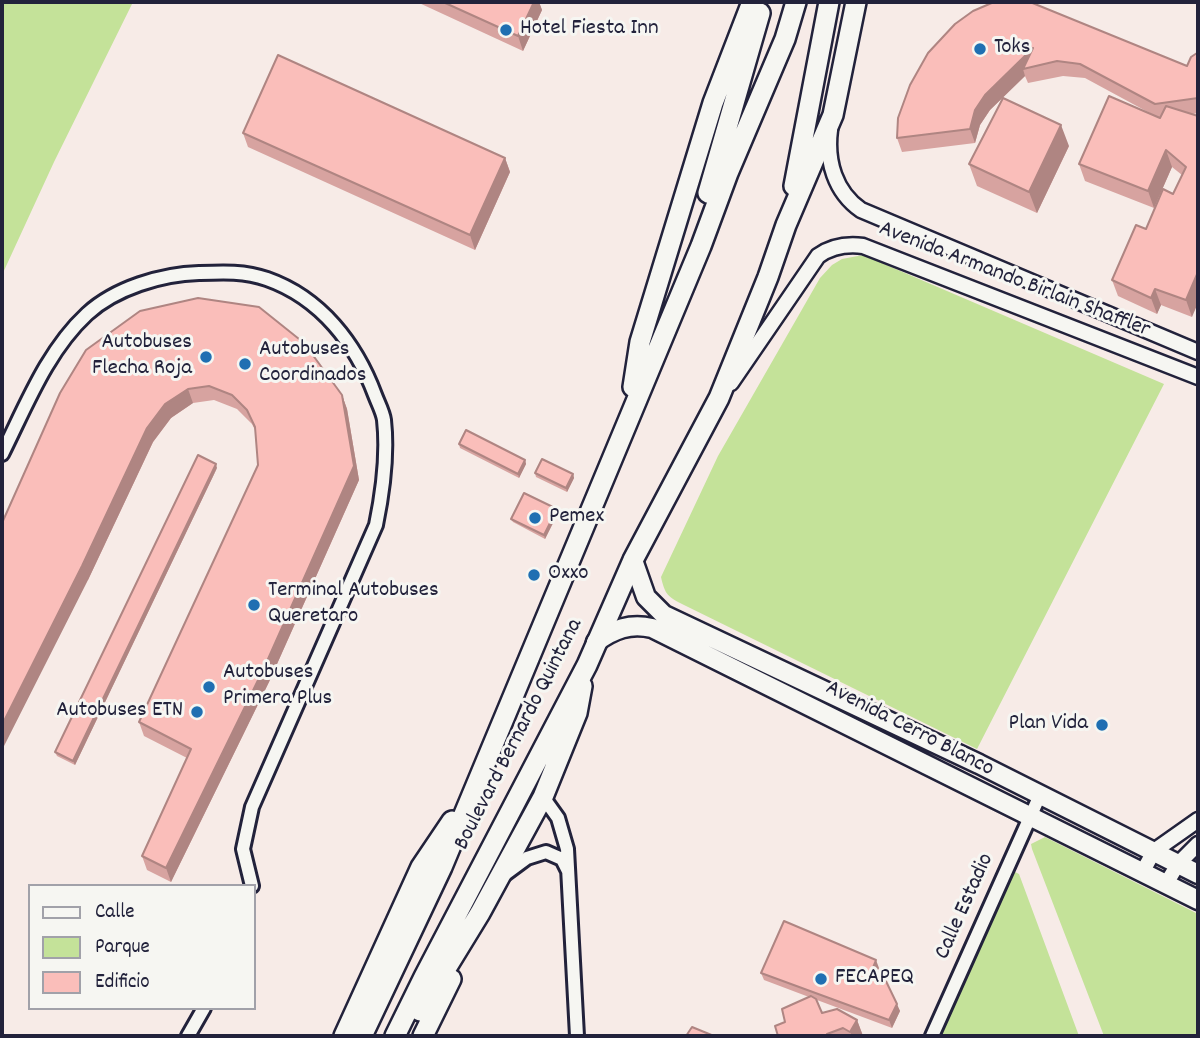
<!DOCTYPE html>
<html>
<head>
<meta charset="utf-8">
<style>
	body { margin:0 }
	#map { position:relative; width:1200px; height:1038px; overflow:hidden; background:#f7ebe7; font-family:Dekko,sans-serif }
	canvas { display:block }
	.frame { position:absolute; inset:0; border:4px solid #22223b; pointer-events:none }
	.legend { position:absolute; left:28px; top:884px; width:228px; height:126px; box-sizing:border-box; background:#f6f6f2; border:2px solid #a1a1a9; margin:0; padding:9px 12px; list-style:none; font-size:21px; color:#22223b }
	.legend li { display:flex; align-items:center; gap:14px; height:35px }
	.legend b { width:35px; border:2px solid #a1a1a9 }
</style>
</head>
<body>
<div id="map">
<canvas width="1200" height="1038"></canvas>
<div class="frame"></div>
<ul class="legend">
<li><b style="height:9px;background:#f6f6f2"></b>Calle</li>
<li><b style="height:19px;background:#c4e299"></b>Parque</li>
<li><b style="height:19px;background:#fabeba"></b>Edificio</li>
</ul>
</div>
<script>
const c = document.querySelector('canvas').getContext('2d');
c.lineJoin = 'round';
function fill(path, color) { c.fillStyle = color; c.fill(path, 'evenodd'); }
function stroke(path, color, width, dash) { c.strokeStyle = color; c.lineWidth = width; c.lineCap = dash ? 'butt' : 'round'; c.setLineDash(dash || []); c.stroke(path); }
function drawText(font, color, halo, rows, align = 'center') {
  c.font = font + ' Dekko,sans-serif'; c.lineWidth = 6; c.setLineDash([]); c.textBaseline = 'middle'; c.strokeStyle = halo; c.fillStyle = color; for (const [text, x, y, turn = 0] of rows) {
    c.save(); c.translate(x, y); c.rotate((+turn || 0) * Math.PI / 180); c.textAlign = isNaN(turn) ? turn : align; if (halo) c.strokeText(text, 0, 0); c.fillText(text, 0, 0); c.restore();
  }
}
fill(new Path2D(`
	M2 2H133L54 162 2 275Z
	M863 255 1164 384 977 749 684 605C668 597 665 595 661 577L718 456 820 278 832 265 842 259Z
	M1045 837 1198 914V1036H1104L1032 849 1031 844Z
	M1013 871 1019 874 1079 1036H936L1008 875Z`), '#c4e299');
const minor = new Path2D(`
	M2 454C26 406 47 351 87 314 115 288 162 274 199 273 223 272 245 271 267 279 321 298 356 344 375 395 378 403 383 412 384 420 388 456 383 491 376 525L252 807 243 849 252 886
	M543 797 558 818 567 849 577 1036
	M504 875 527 858 546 852 562 859 568 871
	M188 1036 204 1008
	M932 1036 1040 795`);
const tertiary = new Path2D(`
	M830 130C826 161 835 192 861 210L1198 352
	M731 383 818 256C832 246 847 244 863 246L1198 377
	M1142 873 1154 851 1198 820
	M1166 884 1178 864 1198 844`);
const secondary = new Path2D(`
	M633 560 646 597 664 615 979 764 1198 874
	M596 642C614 629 630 623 652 628L1198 900`);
const trunk = new Path2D(`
	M794 186 829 2
	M708 193 760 13
	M633 387 640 342 713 103 752 2
	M420 1011 480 913 543 797 577 713 582 686
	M344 1036 421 867 452 821
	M362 1036 442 867 701 246 728 173 785 39 796 2
	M395 1036 424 977 587 665 633 560 719 398 768 277 786 225 833 115 856 2
	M423 1036 451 979`);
stroke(minor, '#22223b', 18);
stroke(tertiary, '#22223b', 19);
stroke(secondary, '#22223b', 23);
stroke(trunk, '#22223b', 24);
stroke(minor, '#f6f6f2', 12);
stroke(tertiary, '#f6f6f2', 14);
stroke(secondary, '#f6f6f2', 18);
stroke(trunk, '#f6f6f2', 19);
fill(new Path2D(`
	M417 2H539L542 10 523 51Z
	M928 53 1187 66 1198 54V113L1193 114 1192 317 1161 305 1157 314 1118 296 1112 280 1146 229 1173 194 1182 175 1172 167 1154 208 1085 181 1079 164 1157 117 1085 78 1063 76 1028 83 1025 76 990 110 980 125 975 143 902 152 897 138Z
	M243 133 505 158 510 172 475 250 248 147Z
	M1069 146 1037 213 977 186 969 164Z
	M86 350 342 395 347 409 359 480 269 682 171 882 147 870 142 856 187 758 144 736 139 722 258 465 255 430 252 424 237 409 214 400 193 403 171 418 153 442 88 580Z
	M459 444 525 460 526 464 519 478 460 448Z
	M217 468 75 765 57 756 55 752Z
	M535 473 573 474 574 478 567 492 536 477Z
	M557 509 558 513 545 539 513 522 511 519Z
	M879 968 877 972 900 1011 892 1028 817 1000 822 1013 857 1020 863 1036H778L785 1022 809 997 764 980 761 973Z`), '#d7a3a0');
fill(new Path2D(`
	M534 2H539L542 10 523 51 518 36Z
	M1033 48 1023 69 1025 76 990 110 980 125 975 143 970 129 975 110 985 95Z
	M1061 125 1069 146 1037 213 1029 192Z
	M1166 150 1172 167 1154 208 1148 191Z
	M505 158 510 172 475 250 470 235Z
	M1198 272V303L1192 317 1186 300Z
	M1155 289 1161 305 1157 314 1151 298Z
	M188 389 193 403 171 418 153 442 88 580 2 750V725L147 428 165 404Z
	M342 395 347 409 359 480 269 682 171 882 166 868Z
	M525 460 526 464 519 478 518 474Z
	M216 464 217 468 75 765 73 761Z
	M573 474 574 478 567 492 566 488Z
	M557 509 558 513 545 539 544 535Z
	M876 960 879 968 874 977 872 970Z
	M897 1004 900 1011 892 1028 889 1020Z
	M857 1020 863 1036H852L850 1032Z`), '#af8582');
const building = new Path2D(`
	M443 2H534L518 36Z
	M994 2H1030L1187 66 1191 57 1197 53 1198 98 1155 104 1080 64 1057 61 1023 69 1033 48 985 95 975 110 970 129 897 138 898 118 910 85 928 53 955 24 973 11Z
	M278 55 505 158 470 235 243 133Z
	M1109 96 1160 118 1166 106 1198 116V272L1186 300 1155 289 1151 298 1112 280 1136 225 1146 229 1163 189 1173 194 1186 167 1166 150 1148 191 1079 164Z
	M1003 98 1061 125 1029 192 969 164Z
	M198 298 259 307 304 343 342 395 354 466 264 668 166 868 142 856 191 749 139 722 258 465 255 427 247 410 232 395 209 386 188 389 165 404 147 428 82 566 2 725V523L60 393 86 350 140 311Z
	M466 430 525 460 518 474 459 444Z
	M198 455 216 464 73 761 55 752Z
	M542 459 573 474 566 488 535 473Z
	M524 493 557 509 544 535 511 519Z
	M784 921 876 960 872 970 883 975 897 1004 889 1020 761 973Z
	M811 996 816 999 822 1013 837 1009 857 1020 850 1032 843 1028 827 1034V1036H778L775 1026 785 1022 782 1009Z
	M692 1027 714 1036H686Z`);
fill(building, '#fabeba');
stroke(building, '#af8582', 2);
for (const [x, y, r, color] of [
	[506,30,7,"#1f6fb2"],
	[980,49,7,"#1f6fb2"],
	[206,357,7,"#1f6fb2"],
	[245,364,7,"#1f6fb2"],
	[535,518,7,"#1f6fb2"],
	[534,575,7,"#1f6fb2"],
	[254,605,7,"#1f6fb2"],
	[209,687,7,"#1f6fb2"],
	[197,712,7,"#1f6fb2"],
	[1102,725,7,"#1f6fb2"],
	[821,979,7,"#1f6fb2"]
]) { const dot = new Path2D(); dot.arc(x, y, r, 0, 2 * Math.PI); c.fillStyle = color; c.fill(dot); stroke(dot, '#f6f6f2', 2.5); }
drawText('23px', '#22223b', '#f6f6f2', [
	["Hotel Fiesta Inn",520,30],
	["Toks",994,49],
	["Autobuses",192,344,"right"],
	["Flecha Roja",192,370,"right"],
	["Autobuses",259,351],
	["Coordinados",259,377],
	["Pemex",549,518],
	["Oxxo",548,575],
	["Terminal Autobuses",268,592],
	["Queretaro",268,618],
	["Autobuses",223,674],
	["Primera Plus",223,700],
	["Autobuses ETN",183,712,"right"],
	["Plan Vida",1088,725,"right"],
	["FECAPEQ",835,979]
], 'left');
drawText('23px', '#22223b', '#f6f6f2', [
	["Avenida Armando Birlain Shaffler",1014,281,21],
	["Avenida Cerro Blanco",909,730,27],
	["Boulevard Bernardo Quintana",520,735,-63],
	["Calle Estadio",966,907,-66]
]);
</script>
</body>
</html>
